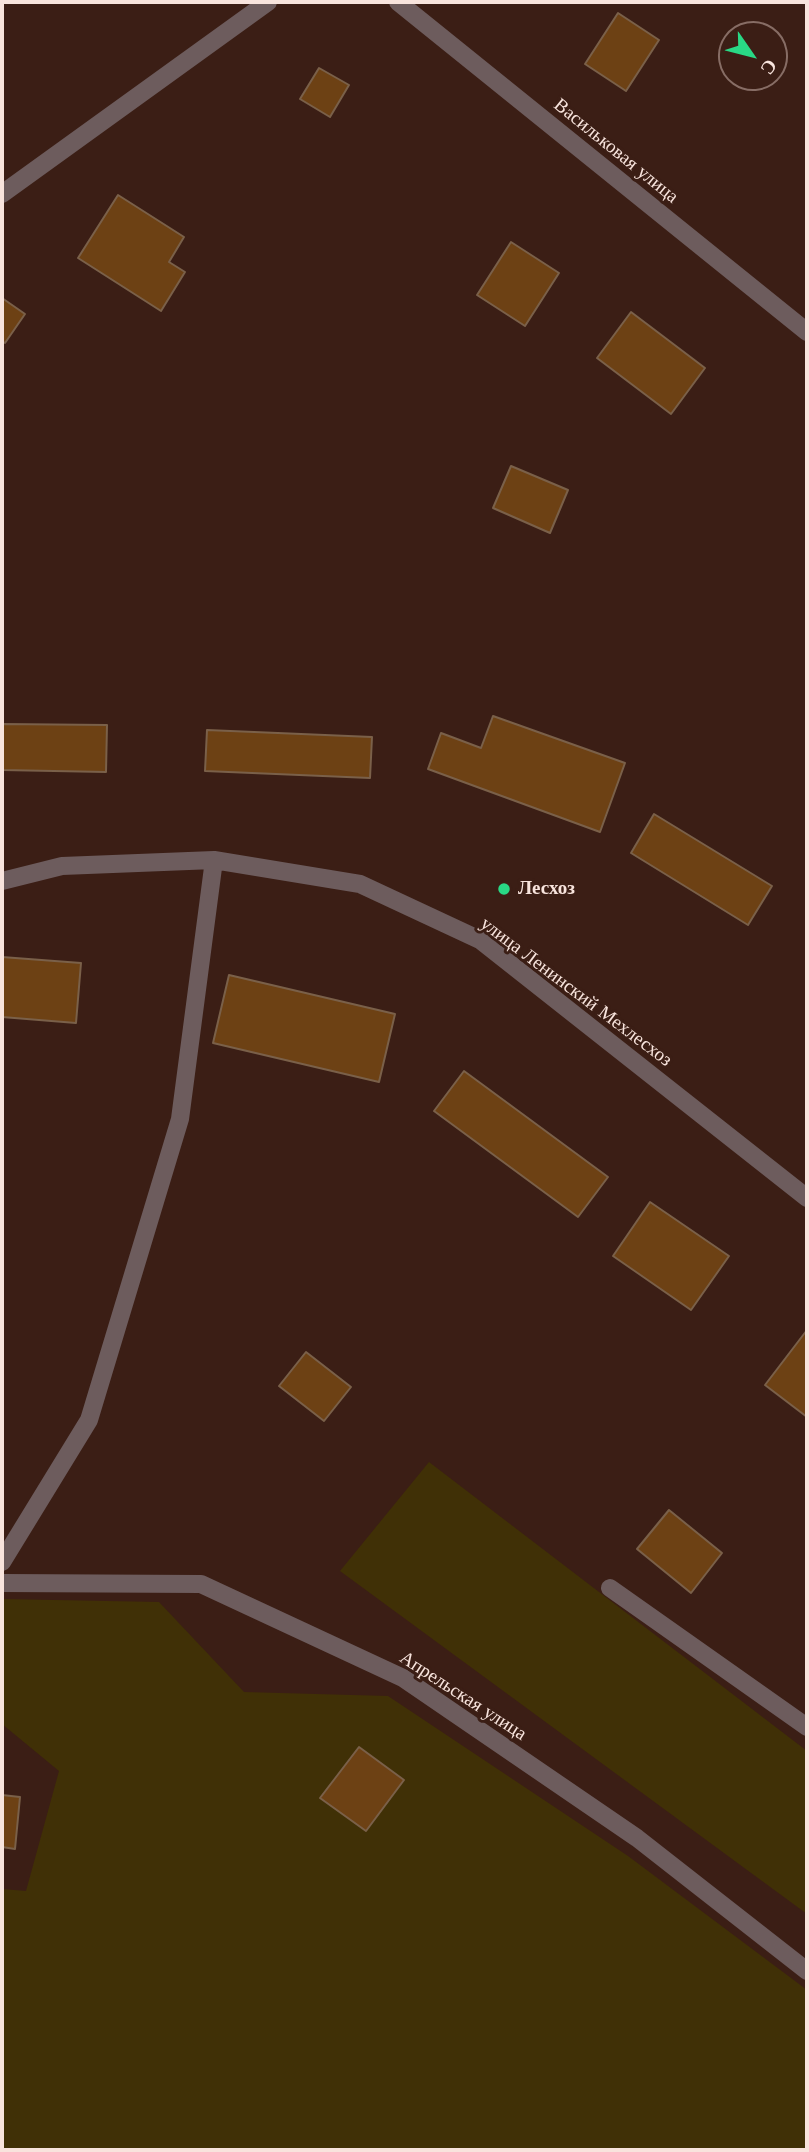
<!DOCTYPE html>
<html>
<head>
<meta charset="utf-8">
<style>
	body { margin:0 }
	#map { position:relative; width:809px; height:2152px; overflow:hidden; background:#3b1e15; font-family:"Libre Baskerville",serif }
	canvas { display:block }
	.frame { position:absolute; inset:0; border:4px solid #f8e4dd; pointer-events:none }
	.north { position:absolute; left:718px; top:21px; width:70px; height:70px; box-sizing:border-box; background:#3b1e15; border:2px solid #876d65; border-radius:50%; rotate:125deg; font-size:19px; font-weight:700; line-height:28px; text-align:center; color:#f8e4dd }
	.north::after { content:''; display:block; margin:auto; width:24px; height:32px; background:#29d885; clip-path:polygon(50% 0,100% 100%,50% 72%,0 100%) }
</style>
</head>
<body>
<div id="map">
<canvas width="809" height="2152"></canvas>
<div class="frame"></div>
<div class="north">С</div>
</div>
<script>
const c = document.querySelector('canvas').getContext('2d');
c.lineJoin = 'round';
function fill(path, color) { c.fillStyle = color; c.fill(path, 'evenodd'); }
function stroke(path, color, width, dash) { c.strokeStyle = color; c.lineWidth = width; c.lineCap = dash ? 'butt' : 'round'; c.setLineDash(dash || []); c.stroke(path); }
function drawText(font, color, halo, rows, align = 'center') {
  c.font = font + ' "Libre Baskerville",serif'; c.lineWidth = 6; c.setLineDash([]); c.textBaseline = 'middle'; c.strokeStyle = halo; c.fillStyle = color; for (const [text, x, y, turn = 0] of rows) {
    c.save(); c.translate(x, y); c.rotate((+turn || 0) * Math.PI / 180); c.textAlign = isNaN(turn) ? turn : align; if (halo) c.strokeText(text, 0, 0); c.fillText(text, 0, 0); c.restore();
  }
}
fill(new Path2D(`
	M429 1462 807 1751V1914L340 1571Z
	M2 1599 159 1602 244 1692 388 1696 628 1856 807 1990V2150H2V1889L26 1891 59 1771 2 1724Z`), '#403006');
const building = new Path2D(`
	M618 13 659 40 626 91 585 64Z
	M319 68 349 85 330 117 300 99Z
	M118 195 184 237 169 262 185 272 161 311 78 258Z
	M511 242 559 273 525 326 477 295Z
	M2 298 25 314 5 343 2 341Z
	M631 312 705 368 671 414 597 358Z
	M511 466 568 490 550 533 493 508Z
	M493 716 625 763 600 832 428 769 441 733 481 748Z
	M2 724 107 725 106 772 2 770Z
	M207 730 372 737 370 778 205 771Z
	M654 814 772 886 748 925 631 853Z
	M2 957 81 963 76 1023 2 1017Z
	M229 975 395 1014 379 1082 213 1043Z
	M464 1071 608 1177 578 1217 434 1111Z
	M650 1202 729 1256 691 1310 613 1256Z
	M807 1330V1417L765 1385Z
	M306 1352 351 1387 324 1421 279 1386Z
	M669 1510 722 1553 691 1593 637 1549Z
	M359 1747 404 1780 366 1831 320 1798Z
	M2 1795 20 1797 15 1849 2 1847Z`);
fill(building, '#6d4114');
stroke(building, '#7a6049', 2);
stroke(new Path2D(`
	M398 2 807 332
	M2 194 268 2
	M2 881 62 866 214 860 360 884 480 940 807 1198
	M2 1562 89 1420 180 1119 214 860
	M2 1583 201 1584 403 1678 637 1838 807 1971
	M610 1588 807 1727`), '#6d5c5d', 18);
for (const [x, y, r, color] of [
	[504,889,7,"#29d885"]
]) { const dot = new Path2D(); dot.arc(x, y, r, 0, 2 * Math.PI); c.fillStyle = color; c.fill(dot); stroke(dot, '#3b1e15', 2.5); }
drawText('19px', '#f8e4dd', '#3b1e15', [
	["Васильковая улица",616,151,39],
	["улица Ленинский Мехлесхоз",576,992,37],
	["Апрельская улица",463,1696,33]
]);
drawText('bold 19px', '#f8e4dd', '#3b1e15', [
	["Лесхоз",518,889]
], 'left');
</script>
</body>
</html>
